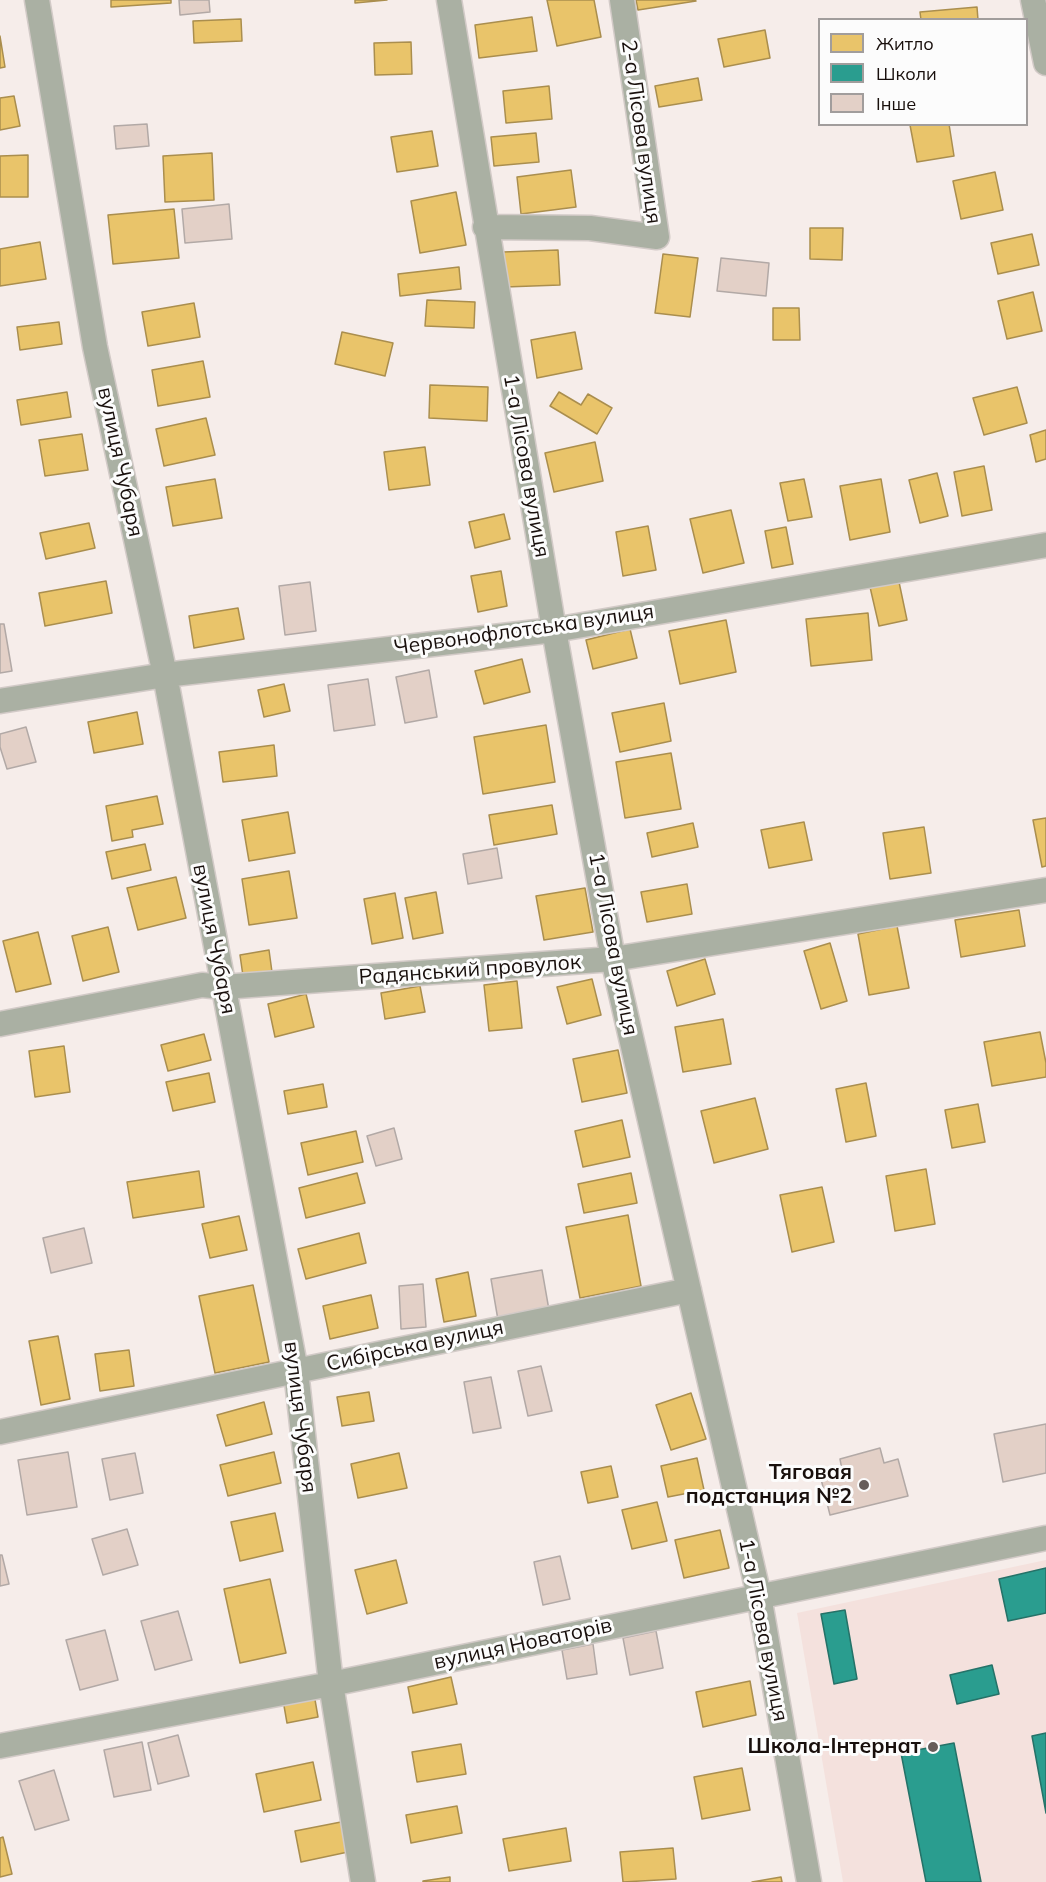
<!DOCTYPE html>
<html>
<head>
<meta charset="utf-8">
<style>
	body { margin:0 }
	#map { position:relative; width:1046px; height:1882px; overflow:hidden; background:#f6edea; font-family:Mulish,sans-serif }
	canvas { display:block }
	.legend { position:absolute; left:818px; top:18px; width:210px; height:108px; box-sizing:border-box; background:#fcfcfc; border:2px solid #a19d9c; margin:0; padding:8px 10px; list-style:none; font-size:18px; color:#180f0c }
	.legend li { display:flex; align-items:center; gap:12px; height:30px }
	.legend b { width:30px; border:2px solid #a19d9c }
</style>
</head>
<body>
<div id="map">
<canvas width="1046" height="1882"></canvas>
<ul class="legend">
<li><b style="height:16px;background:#e9c46a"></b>Житло</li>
<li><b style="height:16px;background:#2a9d8f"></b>Школи</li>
<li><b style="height:16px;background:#e3d0c7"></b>Інше</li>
</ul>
</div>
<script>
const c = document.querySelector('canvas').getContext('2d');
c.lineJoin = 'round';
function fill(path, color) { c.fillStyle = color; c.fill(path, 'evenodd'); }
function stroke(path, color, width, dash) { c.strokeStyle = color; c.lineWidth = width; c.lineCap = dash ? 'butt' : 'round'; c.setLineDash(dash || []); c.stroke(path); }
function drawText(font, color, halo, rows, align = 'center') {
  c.font = font + ' Mulish,sans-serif'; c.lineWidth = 6; c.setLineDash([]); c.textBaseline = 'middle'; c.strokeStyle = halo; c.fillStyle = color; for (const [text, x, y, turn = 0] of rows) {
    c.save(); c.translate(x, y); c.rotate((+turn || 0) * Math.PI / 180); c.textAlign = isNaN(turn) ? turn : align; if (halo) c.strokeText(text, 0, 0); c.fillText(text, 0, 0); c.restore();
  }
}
fill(new Path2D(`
	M1046 1560V1882H843L797 1613Z`), '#f4e1dd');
const homes = new Path2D(`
	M111 0H171V3L111 7Z
	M355 0H387L355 3Z
	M547 0H594L601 37 557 46Z
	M636 0H695L696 1 638 10Z
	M977 7 978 20H921L920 12Z
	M532 17 537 51 479 58 475 25Z
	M241 19 242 41 194 43 193 21Z
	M765 30 770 58 724 67 718 39Z
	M0 36 5 67 0 68Z
	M411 42 412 74 375 75 374 43Z
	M698 78 702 100 659 107 655 86Z
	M549 86 552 119 506 123 503 91Z
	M14 96 20 126 0 130V98Z
	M949 124 954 156 917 162 910 125Z
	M432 131 438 166 397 172 391 137Z
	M536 133 539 162 494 166 491 137Z
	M212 153 214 200 165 202 163 156Z
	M28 155V197H0V156Z
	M571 170 576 207 521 214 517 177Z
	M995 172 1003 210 961 219 953 181Z
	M456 192 466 245 420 253 411 201Z
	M174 209 179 258 113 264 108 215Z
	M810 228H843L842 260 810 259Z
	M1032 234 1039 265 998 274 991 243Z
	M40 242 46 279 0 286V249Z
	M558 250 560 285 505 287 503 252Z
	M663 254 698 258 690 317 655 313Z
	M459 267 461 289 400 296 398 274Z
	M1033 292 1042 331 1007 339 998 301Z
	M427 300 475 302 474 328 425 326Z
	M194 303 200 337 148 346 142 312Z
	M773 308H799L800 340H773Z
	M59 322 62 344 20 350 17 327Z
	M342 332 393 343 385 376 335 364Z
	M575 332 582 369 537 378 531 340Z
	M203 361 210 397 158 406 152 370Z
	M430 385 488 387 487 421 429 418Z
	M1017 387 1027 423 984 435 973 398Z
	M67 392 71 417 21 425 17 400Z
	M559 392 581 405 588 394 612 408 597 434 550 406Z
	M206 418 215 455 164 466 156 429Z
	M1046 430V459L1036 462 1030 435Z
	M82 434 88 470 45 476 39 440Z
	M595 442 603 481 554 492 545 453Z
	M425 447 430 485 389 490 384 452Z
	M984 466 992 510 962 516 954 472Z
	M937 473 948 516 920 523 909 480Z
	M215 479 222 518 173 526 166 487Z
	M804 479 812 517 788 521 780 483Z
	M881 479 890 532 850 540 840 486Z
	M731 510 744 563 703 573 690 519Z
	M504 514 510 539 475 548 469 522Z
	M89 523 95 548 46 559 40 533Z
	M648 526 656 570 623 576 616 532Z
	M786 527 793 564 772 568 765 531Z
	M501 571 507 606 478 612 471 576Z
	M106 581 112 613 45 626 39 593Z
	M899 582 907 620 879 626 870 587Z
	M238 608 244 639 194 648 189 616Z
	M868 613 872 660 811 666 806 619Z
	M726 620 736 672 680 684 669 631Z
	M630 629 637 658 593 669 586 640Z
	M522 659 530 692 484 704 475 671Z
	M284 684 290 711 264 717 258 690Z
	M664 703 671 741 620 752 612 713Z
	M137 712 143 744 94 753 88 722Z
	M546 725 555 782 483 794 474 737Z
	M274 745 277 776 223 782 219 752Z
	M671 753 681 809 625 818 616 762Z
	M157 796 163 824 132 830 133 837 112 841 106 806Z
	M552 805 557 834 494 845 489 815Z
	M288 812 295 853 249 861 242 820Z
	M1046 818V866L1042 867 1033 820Z
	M804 822 812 860 769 868 761 830Z
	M693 823 698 847 652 857 647 833Z
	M924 827 931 873 890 879 883 833Z
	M145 844 151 870 112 879 106 852Z
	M289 871 297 918 249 925 242 879Z
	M176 877 186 918 138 930 127 888Z
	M687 884 692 914 647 922 641 892Z
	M585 888 593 932 544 940 536 896Z
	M436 892 443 933 413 939 405 898Z
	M395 893 403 938 372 944 364 899Z
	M1019 910 1025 946 961 957 955 920Z
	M897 926 909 988 869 995 858 934Z
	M108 927 119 972 83 981 72 936Z
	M38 932 51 984 16 992 3 941Z
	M830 943 847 1001 821 1009 804 951Z
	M269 950 272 972 243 976 240 955Z
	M705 959 715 994 677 1006 667 971Z
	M592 979 601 1015 567 1024 557 987Z
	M517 981 522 1028 489 1031 484 985Z
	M420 986 425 1012 385 1019 381 993Z
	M306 994 314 1027 275 1037 268 1004Z
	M723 1019 731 1064 683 1072 675 1027Z
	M1040 1032 1046 1063V1077L992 1086 984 1042Z
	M204 1034 211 1060 168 1071 161 1045Z
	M64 1046 70 1092 35 1097 29 1051Z
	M618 1050 627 1093 582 1102 573 1059Z
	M209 1073 215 1102 173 1111 166 1082Z
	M866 1083 876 1136 846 1142 836 1089Z
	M323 1084 327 1107 288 1114 284 1091Z
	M755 1098 768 1149 714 1163 701 1111Z
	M978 1104 985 1142 952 1148 945 1110Z
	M622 1120 630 1157 583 1167 575 1131Z
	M356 1131 363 1162 308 1175 301 1143Z
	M926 1169 935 1224 895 1231 886 1176Z
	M199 1171 204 1207 133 1218 127 1182Z
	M357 1173 365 1203 306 1218 299 1188Z
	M631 1173 637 1203 584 1213 578 1184Z
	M822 1187 834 1242 792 1252 780 1195Z
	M628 1215 641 1286 580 1298 566 1227Z
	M239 1216 247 1250 210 1258 202 1224Z
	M359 1233 366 1263 306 1279 298 1249Z
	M468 1272 476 1316 444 1322 436 1279Z
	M253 1285 269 1362 215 1373 199 1296Z
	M371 1295 378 1328 330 1339 323 1306Z
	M58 1336 70 1399 41 1405 29 1341Z
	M129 1350 134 1386 100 1391 95 1354Z
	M369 1392 374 1421 342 1426 337 1397Z
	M691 1393 706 1439 671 1450 656 1405Z
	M264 1402 272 1434 226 1446 217 1415Z
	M274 1452 281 1483 228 1496 220 1465Z
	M399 1453 407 1488 358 1498 351 1464Z
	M697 1458 704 1490 668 1497 661 1466Z
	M611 1466 618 1497 588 1503 581 1472Z
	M657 1502 667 1541 632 1549 622 1510Z
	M275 1513 283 1551 240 1561 231 1522Z
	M720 1530 729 1568 684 1578 675 1540Z
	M396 1560 407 1603 367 1614 355 1570Z
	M270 1579 286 1653 240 1663 224 1589Z
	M451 1677 457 1704 413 1713 408 1687Z
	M750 1681 756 1715 703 1727 696 1692Z
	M314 1694 318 1717 287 1723 283 1700Z
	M461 1744 466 1774 417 1782 412 1752Z
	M313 1762 321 1800 264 1812 256 1774Z
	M742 1768 750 1810 702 1819 694 1777Z
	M457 1806 462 1833 411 1843 406 1815Z
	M341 1822 348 1852 301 1862 295 1831Z
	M566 1828 571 1861 509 1871 503 1839Z
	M3 1837 12 1874 0 1877V1838Z
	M673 1848 676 1879 623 1882 620 1852Z
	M450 1877V1882H423V1881Z
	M781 1877 782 1882H752Z`);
fill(homes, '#e9c46a');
stroke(homes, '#aa8e4e', 1.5);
const schools = new Path2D(`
	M1046 1568V1613L1008 1621 999 1579Z
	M845 1610 857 1679 834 1684 821 1614Z
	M992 1665 999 1694 957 1704 950 1675Z
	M1046 1733V1813L1032 1736Z
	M954 1743 981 1882H926L901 1753Z`);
fill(schools, '#2a9d8f');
stroke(schools, '#257268', 1.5);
const building = new Path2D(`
	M179 0H209L210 12 180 15Z
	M147 124 149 146 116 149 114 126Z
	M229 204 232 239 185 243 182 209Z
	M721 258 769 263 766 296 717 291Z
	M310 582 316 631 285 635 279 586Z
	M0 624H4L12 671 0 673Z
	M429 670 437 717 405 723 396 677Z
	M368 679 375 725 334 731 328 685Z
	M26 727 36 762 7 769 0 747V734Z
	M497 848 502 878 468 884 463 854Z
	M394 1128 402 1159 376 1166 367 1136Z
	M84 1228 92 1263 51 1273 43 1238Z
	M542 1270 549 1310 498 1320 491 1279Z
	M423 1284 426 1327 401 1329 399 1286Z
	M541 1366 552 1411 528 1416 518 1371Z
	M491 1377 501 1428 473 1433 464 1382Z
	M1046 1424V1473L1003 1482 994 1434Z
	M880 1448 884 1463 898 1459 908 1496 830 1515 820 1475 842 1470 840 1459Z
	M68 1452 77 1507 27 1515 18 1460Z
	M135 1453 143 1493 110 1500 102 1459Z
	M127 1529 138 1565 103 1575 92 1539Z
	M0 1555H2L9 1584 0 1586Z
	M560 1556 570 1599 543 1605 534 1562Z
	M178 1611 192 1660 155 1670 141 1621Z
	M105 1630 118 1680 80 1690 66 1640Z
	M656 1631 663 1668 630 1675 623 1638Z
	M593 1644 597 1674 567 1679 562 1650Z
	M178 1735 189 1776 158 1784 148 1743Z
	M142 1742 151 1790 114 1797 104 1750Z
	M54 1770 69 1820 35 1830 19 1781Z`);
fill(building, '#e3d0c7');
stroke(building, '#b2a9a6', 1.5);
const minor = new Path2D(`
	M37 0 95 347 165 675 296 1371 331 1684 363 1882
	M449 0 554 630 613 959 759 1596 809 1882
	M1033 0 1046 63
	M485 227 590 228 657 237 622 0
	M0 701 165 675 554 630 1046 545
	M0 1024 202 985 223 987 613 959 1046 890
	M0 1432 689 1290
	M0 1746 331 1684 1046 1538`);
stroke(minor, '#d2cac7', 27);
stroke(minor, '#aab0a3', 24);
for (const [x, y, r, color] of [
	[864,1485,6,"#665d5a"],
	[933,1747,6,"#665d5a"]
]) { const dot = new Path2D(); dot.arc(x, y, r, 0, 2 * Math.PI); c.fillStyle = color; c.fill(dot); stroke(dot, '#fcfcfc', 2); }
drawText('21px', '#180f0c', '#fcfcfc', [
	["2-а Лісова вулиця",641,132,82],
	["вулиця Чубаря",120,462,78],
	["1-а Лісова вулиця",526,466,80],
	["Червонофлотська вулиця",524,630,-8],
	["вулиця Чубаря",214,939,79],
	["1-а Лісова вулиця",613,944,79],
	["Радянський провулок",470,970,-4],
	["Сибірська вулиця",415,1346,-12],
	["вулиця Чубаря",300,1417,83],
	["1-а Лісова вулиця",763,1630,79],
	["вулиця Новаторів",523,1644,-12]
]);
drawText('bold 21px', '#180f0c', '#fcfcfc', [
	["Тяговая",852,1473],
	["подстанция №2",852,1497],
	["Школа-Інтернат",921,1747]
], 'right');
</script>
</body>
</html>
